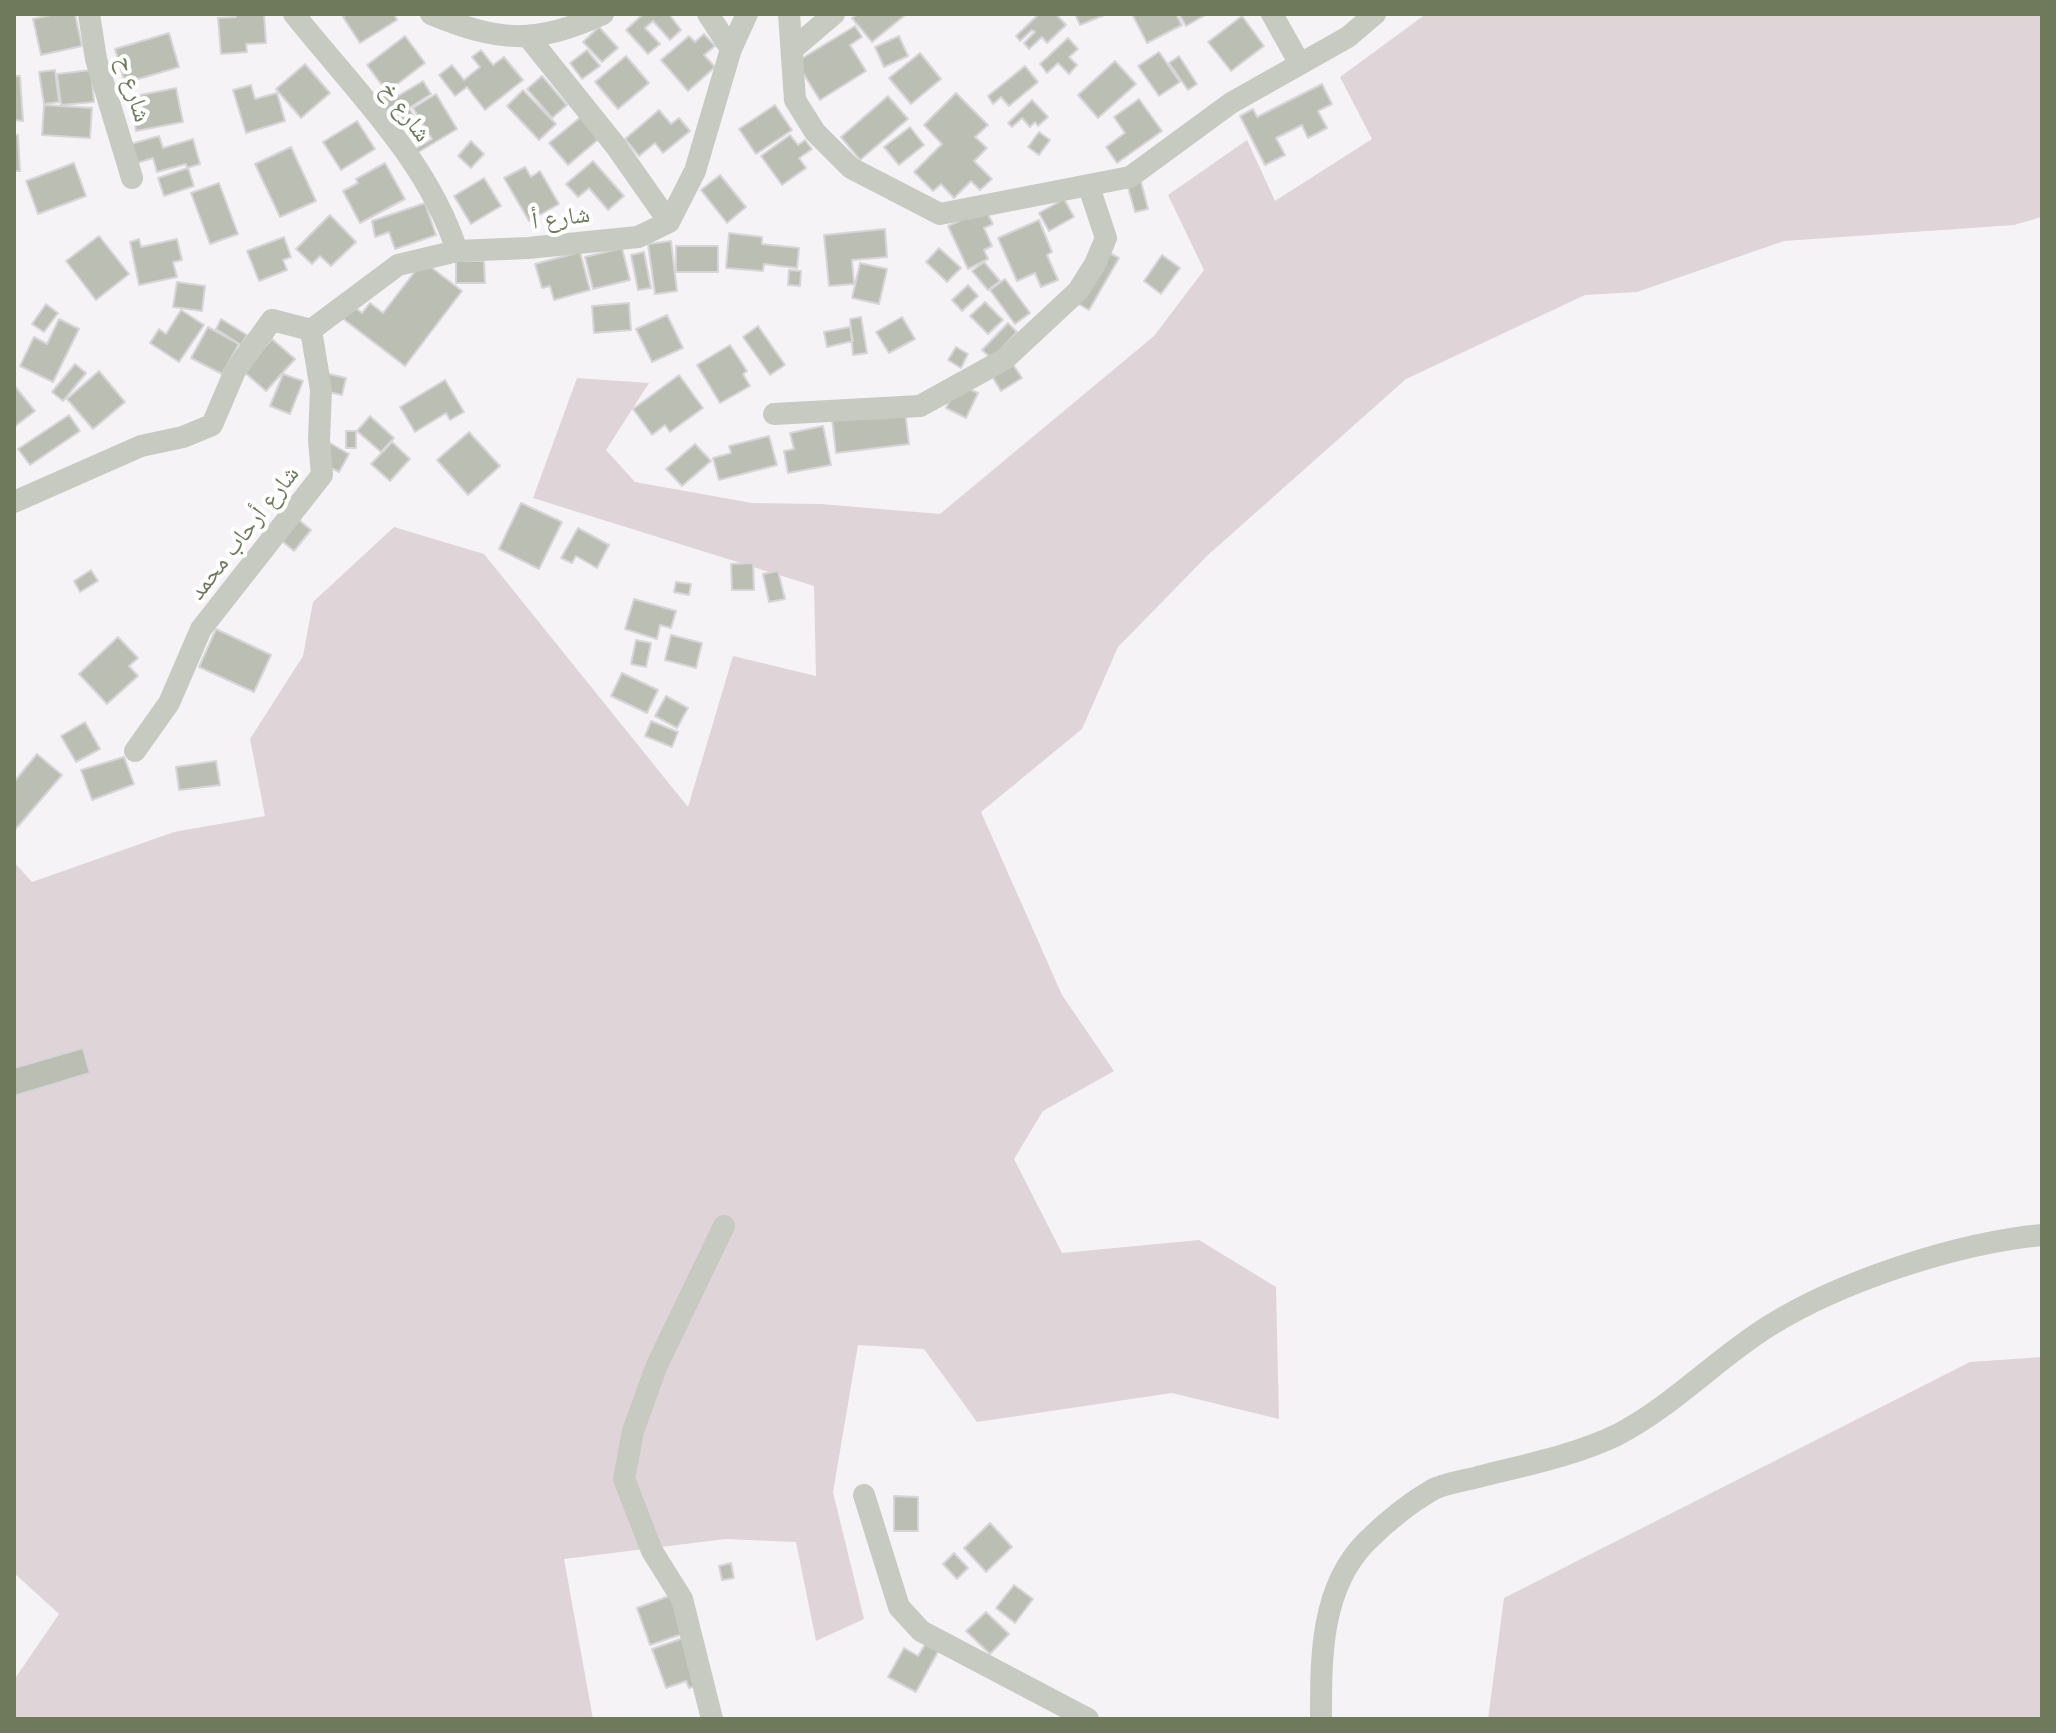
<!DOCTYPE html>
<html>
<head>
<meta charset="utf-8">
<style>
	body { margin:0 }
	#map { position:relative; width:2056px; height:1733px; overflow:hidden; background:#f6f3f7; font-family:Inter,sans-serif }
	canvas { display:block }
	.frame { position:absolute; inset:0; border:16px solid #6e7a5b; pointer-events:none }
</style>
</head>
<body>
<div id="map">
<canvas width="2056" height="1733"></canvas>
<div class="frame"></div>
</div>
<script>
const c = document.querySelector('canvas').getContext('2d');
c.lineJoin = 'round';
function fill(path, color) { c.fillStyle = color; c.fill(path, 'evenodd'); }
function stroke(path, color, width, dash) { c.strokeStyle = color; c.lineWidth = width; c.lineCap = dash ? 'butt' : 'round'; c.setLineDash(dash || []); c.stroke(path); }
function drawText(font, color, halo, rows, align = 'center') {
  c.font = font + ' Inter,"Noto Naskh Arabic",sans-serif'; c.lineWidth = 8; c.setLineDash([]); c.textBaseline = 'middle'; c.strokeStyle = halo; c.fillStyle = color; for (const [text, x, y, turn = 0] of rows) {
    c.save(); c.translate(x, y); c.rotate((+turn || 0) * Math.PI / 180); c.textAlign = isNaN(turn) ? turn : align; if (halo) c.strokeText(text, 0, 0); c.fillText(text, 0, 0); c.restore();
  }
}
fill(new Path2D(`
	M1426 14H2042V217L2014 225 1784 241 1637 292 1585 295 1406 379 1208 555 1118 647 1082 729 981 812 1062 995 1114 1071 1043 1111 1014 1159 1062 1253 1199 1240 1276 1287 1279 1419 1172 1393 977 1422 924 1349 858 1345 833 1492 864 1619 816 1641 796 1542 726 1539 564 1559 593 1719H14V1680L59 1614 14 1573V862L32 882 174 832 265 816 250 739 303 656 313 602 394 527 484 554 688 807 733 656 816 676 814 586 533 498 577 378 649 383 606 450 635 482 752 503 821 504 940 514 1154 336 1204 270 1168 195 1247 140 1275 201 1372 139 1340 77Z
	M2042 1357V1719H1488L1504 1598 1970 1362Z`), '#dfd4d8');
const building = new Path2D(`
	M55 14H75L82 46 41 55 33 19Z
	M236 14H264L266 43 246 44 247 52 221 54 218 18 236 17Z
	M348 14H394L397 20 360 43 343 17Z
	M643 14H669L681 30 670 40 653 21 645 28 660 44 648 54 626 30Z
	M858 14H905V15L872 42 852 18Z
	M1039 14H1056L1066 25 1047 43 1042 37 1029 49 1024 43 1035 32 1032 30 1020 41 1016 36Z
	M1075 14H1107L1080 25Z
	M1137 14H1176L1182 25 1147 43 1133 16Z
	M1179 14H1207L1186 26Z
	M1242 16 1264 46 1231 71 1208 42Z
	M855 26 862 37 850 45 866 71 820 100 796 62Z
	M599 27 618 48 602 62 583 42Z
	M169 33 179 67 125 83 115 49Z
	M704 34 715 46 704 55 715 67 688 91 661 60 689 36 695 42Z
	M405 36 425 63 387 92 367 65Z
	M899 36 908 56 884 67 875 47Z
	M1068 38 1078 49 1069 57 1077 65 1069 74 1058 63 1047 73 1040 64Z
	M481 50 493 65 504 57 523 80 485 110 467 87 455 96 439 75 452 65 464 80 480 67 472 57Z
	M587 50 600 66 582 79 570 63Z
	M1159 52 1180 82 1159 96 1138 66Z
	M920 53 941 79 911 104 889 78Z
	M626 56 649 83 618 109 595 82Z
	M1179 56 1197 84 1188 90 1169 63Z
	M1115 61 1136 84 1098 118 1078 95Z
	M305 64 330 93 301 118 276 89Z
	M1025 66 1038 82 1009 106 1001 97 993 104 988 96Z
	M55 70 59 102 44 104 39 72Z
	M91 70 94 102 61 105 57 74Z
	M14 76H20L23 121 14 120Z
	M542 76 567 105 552 118 527 89Z
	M423 81 431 94 409 108 416 120 397 132 377 99 388 92 393 99Z
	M1322 84 1332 104 1318 111 1327 128 1308 138 1302 125 1276 138 1285 155 1265 165 1240 116 1253 109 1257 117Z
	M251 85 255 99 277 93 285 121 246 133 233 90Z
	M176 88 183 122 136 131 130 97Z
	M523 90 556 124 539 140 507 106Z
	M956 93 988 125 975 137 987 148 974 161 992 179 980 190 971 181 954 198 941 184 933 191 914 172 942 144 924 125Z
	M436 94 457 129 417 153 415 149 432 139 413 108Z
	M888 96 908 119 860 160 841 137Z
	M1139 99 1162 131 1117 163 1106 147 1125 133 1114 117Z
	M1032 100 1048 117 1038 126 1035 122 1030 127 1022 118 1012 127 1008 123Z
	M44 105 92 108 90 138 42 135Z
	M775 105 792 130 756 154 739 129Z
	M659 110 671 124 679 118 690 131 663 153 655 143 639 156 625 139Z
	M582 116 600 138 568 165 549 143Z
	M357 121 375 149 341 170 323 142Z
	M910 127 924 145 899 165 884 147Z
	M1039 132 1050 140 1039 155 1028 147Z
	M14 135H18L20 171H14Z
	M790 135 798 145 805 140 812 149 799 158 806 168 782 185 761 156Z
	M159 136 163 148 193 139 200 164 187 168 186 164 157 172 153 158 137 163 131 144Z
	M471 141 484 154 471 168 458 156Z
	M291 147 316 201 280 217 255 164Z
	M593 161 624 196 608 210 589 188 578 197 566 184Z
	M74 163 86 196 38 214 26 181Z
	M385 163 405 199 360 223 343 191 358 183 356 179Z
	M525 167 531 177 540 171 559 204 529 221 504 178Z
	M188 168 194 186 164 196 158 178Z
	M1139 174 1148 209 1135 212 1125 177Z
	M720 175 746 207 727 223 701 190Z
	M484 178 501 206 471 224 454 196Z
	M219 183 238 234 210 244 191 193Z
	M1064 199 1074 217 1049 231 1039 213Z
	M425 203 436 235 395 249 389 232 375 237 372 221Z
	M985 209 993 224 984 228 992 246 984 250 988 259 968 269 948 226Z
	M330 215 356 242 331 266 320 256 312 264 296 249Z
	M1039 220 1052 252 1047 255 1058 280 1041 287 1035 273 1017 281 998 238Z
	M885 229 887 257 852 260 854 284 829 286 824 235Z
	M729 233 762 237V244L799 248 797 268 764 264 763 271 726 268Z
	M99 236 129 274 96 300 66 261Z
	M284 237 291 257 283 260 287 270 259 281 247 251Z
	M139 239 141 247 177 239 182 260 173 262 177 277 139 285 130 242Z
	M671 241 677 291 655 294 648 244Z
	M676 246H718V272H676Z
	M622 248 630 280 593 289 585 257Z
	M939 248 961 268 947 282 926 262Z
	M1104 250 1119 258 1089 310 1075 302Z
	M580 252 590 290 554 300 550 286 542 288 535 264Z
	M644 252 651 288 638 290 631 255Z
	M1162 255 1180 268 1161 294 1144 281Z
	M423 261 462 291 405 366 342 318 352 305 362 313 370 303 383 313Z
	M456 261H484L485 283H456Z
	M984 262 1000 281 988 290 972 271Z
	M860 263 887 269 879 304 852 298Z
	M789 270 801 271 800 286 788 285Z
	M1005 279 1030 313 1015 324 990 290Z
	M177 282 205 286 202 311 173 307Z
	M968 285 978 296 962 311 952 300Z
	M985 302 1003 320 988 334 970 316Z
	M629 303 631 330 594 333 592 306Z
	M46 304 58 313 44 332 32 324Z
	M181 310 204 325 179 362 150 343 159 329 166 334Z
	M667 315 683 348 652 362 636 329Z
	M861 317 867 353 853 355 850 319Z
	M902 317 915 339 889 353 876 332Z
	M59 319 79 329 53 382 20 366 34 337 47 344Z
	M221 319 247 335 241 345 216 329Z
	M1008 323 1017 332 992 359 982 350Z
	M758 326 785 365 770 375 743 337Z
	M208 327 239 344 222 374 191 358Z
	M850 327 853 341 827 347 824 332Z
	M272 339 295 359 266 391 243 371Z
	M730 345 747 371 743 374 750 386 720 403 697 365Z
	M956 347 968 354 961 368 948 360Z
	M1010 360 1022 378 1001 391 990 373Z
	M75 364 86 373 63 401 52 392Z
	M99 371 125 402 93 429 67 399Z
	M325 373 346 378 342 395 321 390Z
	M283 374 303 381 290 414 270 406Z
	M679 375 703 408 670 432 665 425 652 435 633 409Z
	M445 380 464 412 450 420 446 413 415 432 400 407Z
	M958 384 978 393 966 418 946 408Z
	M14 385 35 411 14 427Z
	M905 411 909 444 836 453 832 419Z
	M69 415 80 431 30 465 18 449Z
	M370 416 394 438 381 452 357 431Z
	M823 426 831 465 788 473 784 451 794 449 790 433Z
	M346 431H356V448H346Z
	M469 432 500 466 468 495 437 460Z
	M769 436 777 465 719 480 713 458 731 453 729 446Z
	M328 442 349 454 339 472 318 461Z
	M392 442 410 459 390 481 371 464Z
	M695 444 711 461 682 486 666 469Z
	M521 503 562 522 539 569 499 549Z
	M299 520 311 530 294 551 282 541Z
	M578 528 609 545 597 568 576 556 572 563 561 558Z
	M753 563 754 590H732L731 564Z
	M91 570 98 581 80 592 74 581Z
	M778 571 785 599 769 602 763 574Z
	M676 582 691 584 689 595 674 592Z
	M634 599 676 611 671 628 660 625 657 639 625 629Z
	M216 629 271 655 254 692 199 667Z
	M671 635 702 643 696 668 665 660Z
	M118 637 138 658 129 666 138 676 107 704 79 674Z
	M636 640 651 643 646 667 631 664Z
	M622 673 658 690 647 713 611 696Z
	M666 696 688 708 677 728 655 716Z
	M651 721 678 732 672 747 645 736Z
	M85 722 100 749 76 762 61 736Z
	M37 754 62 775 14 831V782Z
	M124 757 134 784 92 800 81 770Z
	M216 761 220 785 179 790 176 767Z
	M83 1048 90 1073 14 1096V1068Z
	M894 1496 918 1497V1531H894Z
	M990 1523 1012 1547 986 1572 964 1548Z
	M954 1553 968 1568 957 1579 943 1564Z
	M731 1563 734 1578 722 1580 719 1566Z
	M1014 1585 1033 1599 1015 1623 996 1608Z
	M672 1595 685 1633 650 1645 637 1608Z
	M986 1612 1009 1634 990 1654 966 1631Z
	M689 1636 705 1683 689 1688 686 1681 666 1688 652 1649Z
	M926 1643 939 1650 916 1692 888 1677 904 1648 918 1656Z`);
fill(building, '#bbbfb3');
stroke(building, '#d8d5d8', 2);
stroke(new Path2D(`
	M89 14 96 59 132 178
	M294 14C352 87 429 161 457 251
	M431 14C499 42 535 45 603 14
	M708 14 731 49
	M789 14 795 100 815 132 851 168 940 214 1130 177 1231 103 1348 37 1375 14
	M1272 14 1300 64
	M530 39 615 145 669 222
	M793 49 834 14
	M669 222 695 171 731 49 747 14
	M774 414 920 406 1005 359 1078 291 1095 264 1106 238 1089 187
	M14 502 141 446 183 437 212 425 235 371 272 320 311 330 398 265 457 251 528 248 638 237 669 222
	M135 751 169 703 201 629 322 475 319 440 321 390 311 330
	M864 1495 899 1607 921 1631 1088 1719
	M712 1719 682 1599 652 1551 624 1479 633 1431 657 1365 724 1226
	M1321 1719C1321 1659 1320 1589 1366 1542 1385 1523 1408 1504 1432 1490 1445 1483 1464 1481 1478 1477 1525 1465 1573 1456 1617 1435 1673 1406 1716 1359 1769 1326 1841 1281 1957 1243 2042 1235`), '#c6cac1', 22);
drawText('24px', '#6e7a5b', '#fff', [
	["شارع ح",133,89,73],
	["شارع خ",405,112,53],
	["شارع أ",561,218,-7],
	["شارع أرحاب محمد",244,533,-52]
]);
</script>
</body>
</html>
